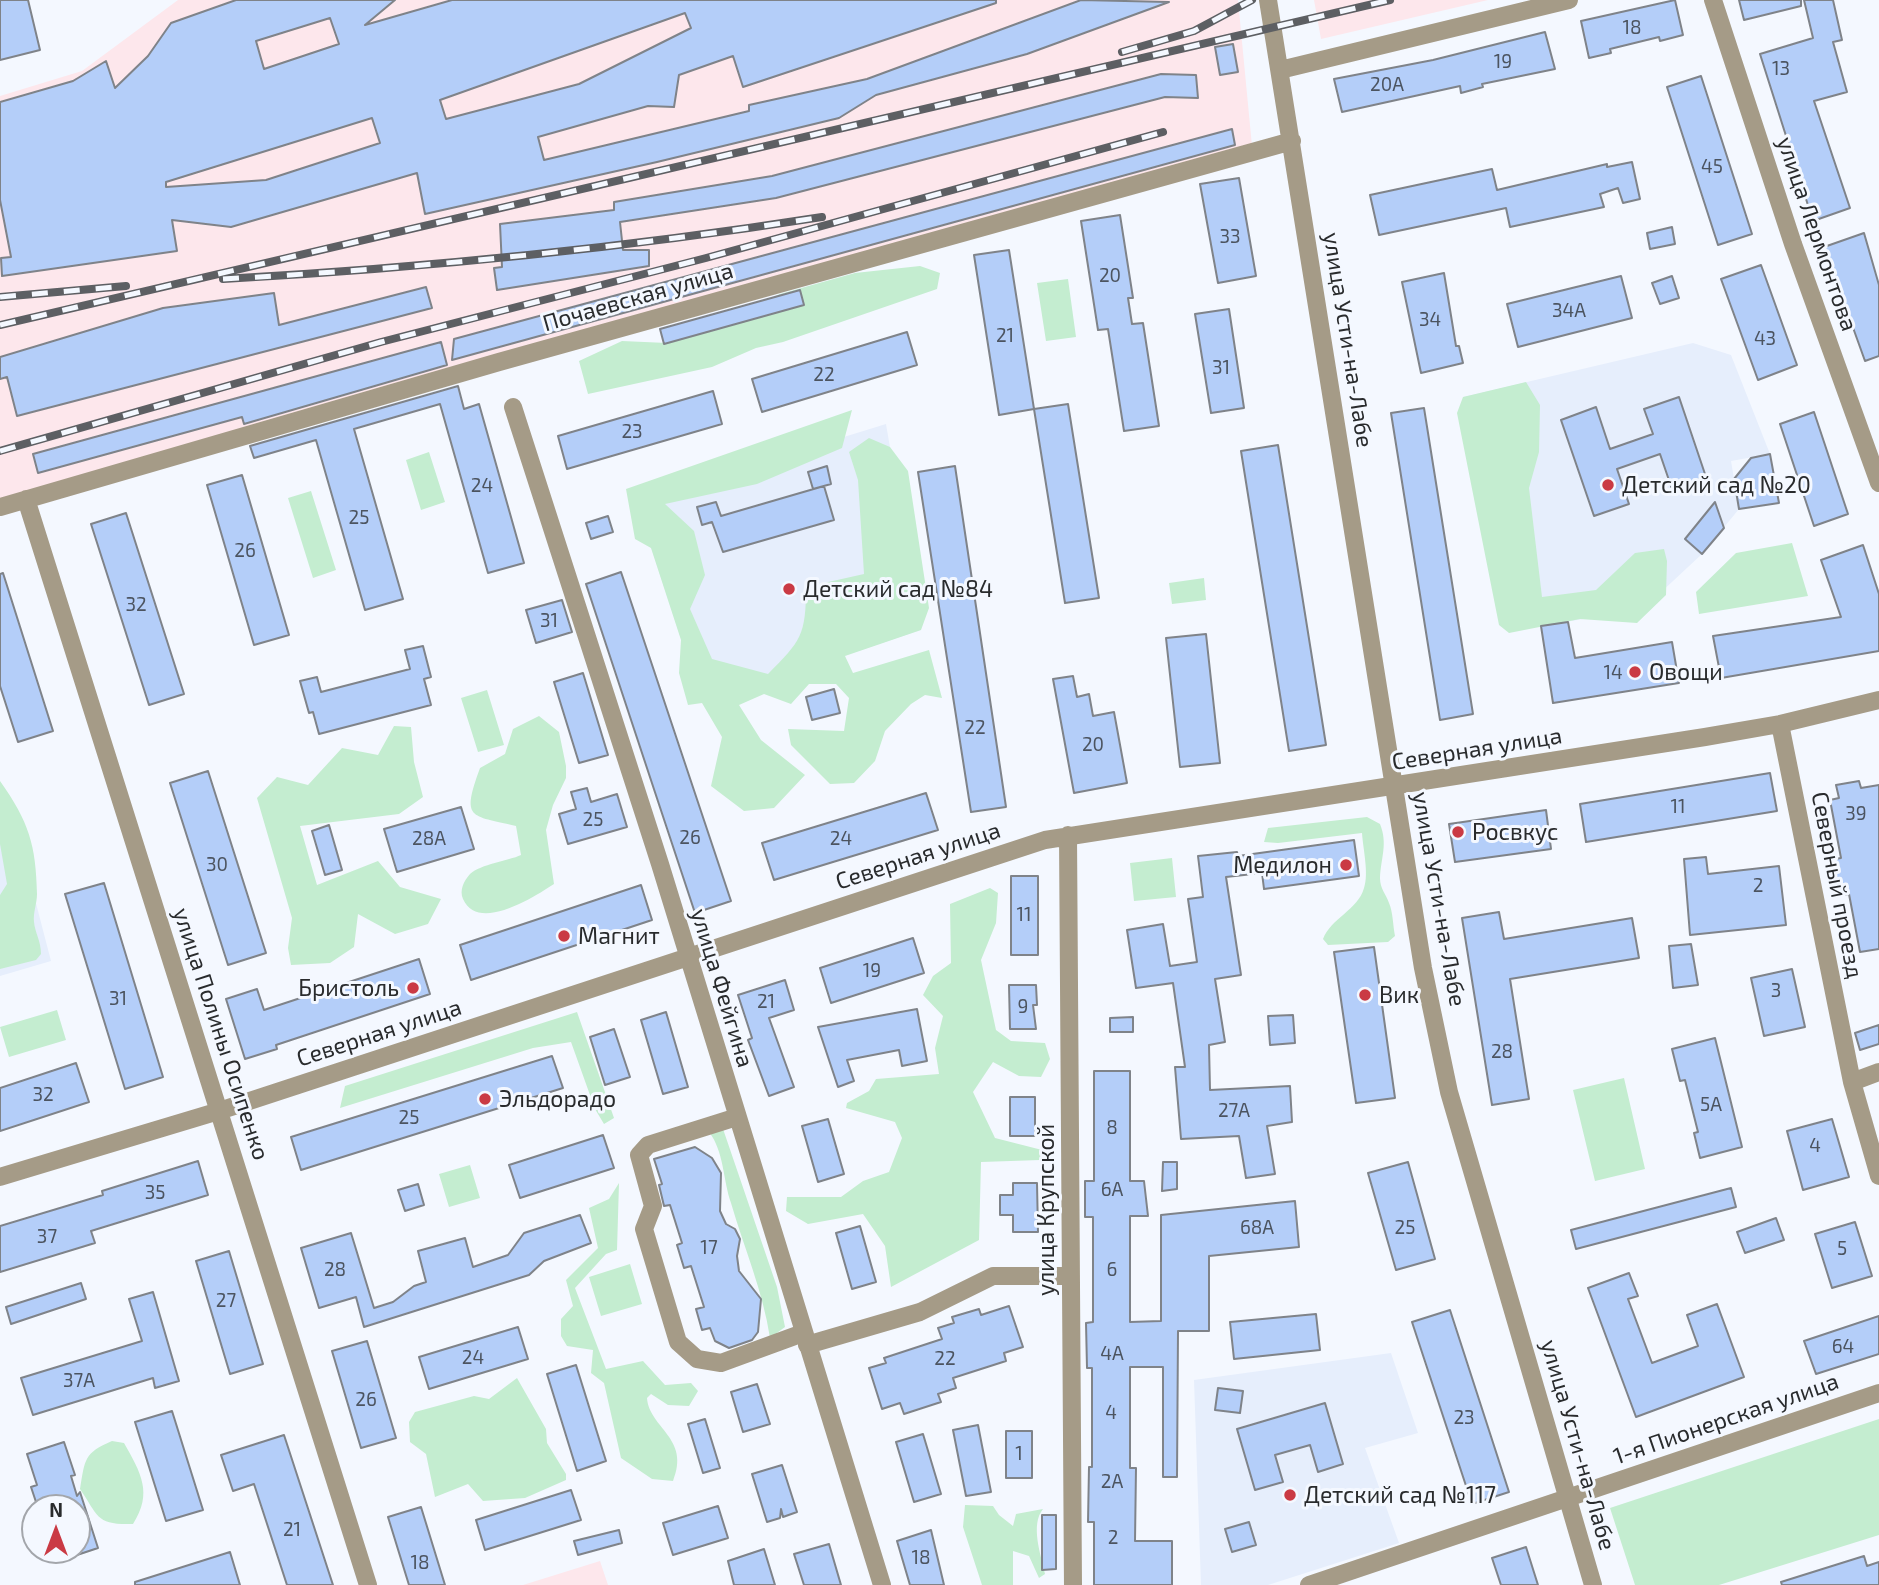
<!DOCTYPE html>
<html>
<head>
<meta charset="utf-8">
<style>
	body { margin:0 }
	#map { position:relative; width:1879px; height:1585px; overflow:hidden; background:#f4f8ff; font-family:"Exo 2",sans-serif }
	canvas { display:block }
	.north { position:absolute; left:21px; top:1494px; width:70px; height:70px; box-sizing:border-box; background:#f4f8ff; border:2px solid #a3a6ab; border-radius:50%; rotate:0deg; font-size:19px; font-weight:700; line-height:28px; text-align:center; color:#292b2d }
	.north::after { content:''; display:block; margin:auto; width:24px; height:32px; background:#ca3a44; clip-path:polygon(50% 0,100% 100%,50% 72%,0 100%) }
</style>
</head>
<body>
<div id="map">
<canvas width="1879" height="1585"></canvas>
<div class="north">N</div>
</div>
<script>
const c = document.querySelector('canvas').getContext('2d');
c.lineJoin = 'round';
function fill(path, color) { c.fillStyle = color; c.fill(path, 'evenodd'); }
function stroke(path, color, width, dash) { c.strokeStyle = color; c.lineWidth = width; c.lineCap = dash ? 'butt' : 'round'; c.setLineDash(dash || []); c.stroke(path); }
function drawText(font, color, halo, rows, align = 'center') {
  c.font = font + ' "Exo 2",sans-serif'; c.lineWidth = 6; c.setLineDash([]); c.textBaseline = 'middle'; c.strokeStyle = halo; c.fillStyle = color; for (const [text, x, y, turn = 0] of rows) {
    c.save(); c.translate(x, y); c.rotate((+turn || 0) * Math.PI / 180); c.textAlign = isNaN(turn) ? turn : align; if (halo) c.strokeText(text, 0, 0); c.fillText(text, 0, 0); c.restore();
  }
}
fill(new Path2D(`
	M178 0H1238L1252 146 0 499V96L82 71Z
	M1314 0H1488L1321 39Z
	M600 1561 608 1585H523Z`), '#fde7ec');
fill(new Path2D(`
	M1693 343 1731 355 1770 454 1731 461 1739 509 1702 554 1643 609 1541 626 1463 397Z
	M886 424 921 630 702 703 636 501Z
	M0 796 12 811 51 961 0 976Z
	M1391 1353 1418 1433 1365 1448 1399 1543 1268 1585H1201L1194 1380Z`), '#e6eefc');
fill(new Path2D(`
	M920 266 940 273 937 289 783 342 756 348 712 367 588 394 579 361 622 341 667 343 780 294 855 273Z
	M1068 279 1076 337 1046 341 1037 283Z
	M1526 382 1540 405 1539 452 1529 488 1542 597 1596 590 1635 553 1664 549 1667 561 1666 595 1637 623 1580 619 1509 633 1499 625 1457 413 1463 397Z
	M852 410 842 448 757 484 665 504 694 531 705 575 690 609 712 659 768 674C801 641 806 635 806 587L864 574 858 480 849 452 869 438 890 447 908 471 929 608 921 630 845 656 853 673 929 650 942 698 925 695 911 704 885 731 875 761 854 783 830 784 791 745 788 729 844 731 849 698 836 684H809L791 704 764 694 739 705 761 740 805 775 774 808 744 811 711 786 722 737 702 703 688 705 679 673 681 640 651 548 635 539 626 489Z
	M429 452 445 502 421 510 406 460Z
	M311 491 336 570 313 578 288 498Z
	M1792 543 1808 596 1699 614 1696 592 1736 553Z
	M1204 578 1206 600 1172 604 1169 583Z
	M487 690 504 745 478 752 461 698Z
	M539 716 559 732 566 766V778L553 805 546 830 554 884C534 897 478 933 463 899 459 890 464 881 470 874 481 864 508 861 521 855L516 826C470 815 461 820 480 768L505 754 513 729Z
	M394 726 411 727 414 762 423 797 399 814 300 826 317 885 378 861 400 887 441 899 428 924 395 934 358 914 354 947 330 963 291 965 288 948 292 918 257 798 277 777 308 785 342 748 378 755Z
	M0 781C29 822 36 845 37 894 37 903 33 913 34 922 35 933 41 941 41 954L36 960 0 969V895L7 884 0 844Z
	M1367 817 1380 824C1388 844 1381 857 1380 878 1380 889 1386 894 1389 903 1393 912 1393 926 1395 936L1388 942 1328 945 1323 939C1331 918 1358 910 1364 888 1369 873 1363 849 1362 833L1278 843 1264 842 1268 828Z
	M1172 858 1176 897 1134 901 1130 863Z
	M990 888 998 893 996 923 981 960 996 1030 1011 1041 1045 1043 1050 1059 1041 1077 1019 1076 993 1062 973 1092 995 1138 1046 1151 1040 1160 981 1162 979 1240 891 1287 885 1246 863 1214 808 1224 786 1211 787 1197H841L863 1181 889 1172 902 1138 895 1122 846 1108 847 1103 869 1091 876 1079 939 1074 935 1048 943 1016 923 995 933 976 951 963 950 904Z
	M57 1010 66 1040 9 1057 0 1027Z
	M577 1012 614 1118 604 1124 595 1109 571 1042 533 1048 340 1108 345 1086Z
	M1624 1078 1645 1169 1595 1181 1573 1090Z
	M722 1126 777 1287 785 1327 770 1338C763 1291 744 1248 731 1203 723 1180 724 1151 709 1132Z
	M470 1165 480 1198 449 1207 439 1174Z
	M619 1183 617 1250 606 1254 575 1288 606 1369 643 1361 665 1385 691 1383 698 1391 689 1406 668 1405 651 1394 647 1398C649 1428 691 1438 673 1481L652 1479 621 1458 604 1383 591 1373 593 1350 567 1346 561 1336V1319L573 1306 566 1280 598 1248 589 1208 609 1199Z
	M630 1264 642 1304 601 1316 589 1277Z
	M517 1378 546 1429 547 1443 566 1474V1480L525 1498 483 1501 468 1484 435 1497 426 1454 410 1442 409 1422 415 1412 474 1396 489 1399Z
	M1879 1419V1535L1719 1585H1635L1610 1508Z
	M112 1441 124 1443C141 1473 153 1493 133 1524 96 1525 99 1517 80 1489 85 1459 84 1453 112 1441Z
	M965 1505 993 1506 999 1515 1013 1526 1016 1514 1043 1509C1030 1525 1041 1555 1045 1574L1039 1578 1029 1556 1013 1551V1585H982L963 1527Z`), '#c4edd0');
const building = new Path2D(`
	M0 0H28L40 50 0 60Z
	M236 0H395L365 25 452 0H996V3L743 87 733 56 679 75 674 107 648 106 538 137 544 160 749 111V105L867 79 1081 0 1169 2 1027 54 876 95 839 118 657 162 425 214 417 173 231 227 172 220 177 251 2 276 1 258 11 257 0 200V102L73 81 106 61 115 88 148 56 171 23ZM685 13 691 28 579 84 446 119 440 100ZM330 18 339 44 264 69 256 41ZM372 118 380 143 266 180 166 187V182Z
	M1675 0 1683 35 1660 41 1659 37 1610 49 1611 53 1589 58 1581 21Z
	M1739 0H1801V6L1744 20Z
	M1804 0H1833L1842 40 1833 42 1847 92 1814 101 1850 208 1813 221 1760 54 1813 38Z
	M1545 32 1555 69 1482 84 1483 87 1461 93 1460 86 1342 112 1334 79 1433 60Z
	M1233 44 1238 72 1220 75 1215 47Z
	M1161 74 1196 75 1198 98 1165 97 776 198 620 222 623 250H649V266L497 290 494 268 502 267 500 224 614 210V202L772 176Z
	M1701 76 1752 234 1718 245 1667 87Z
	M1232 129 1235 145 452 360 454 339Z
	M1632 162 1640 199 1623 203 1618 188 1600 194 1604 207 1510 227 1506 208 1379 235 1370 195 1492 169 1497 190 1607 164V167Z
	M1239 178 1256 276 1218 283 1200 184Z
	M1120 215 1133 298H1128L1132 324 1143 323 1159 426 1124 431 1108 329 1098 330 1081 221Z
	M1672 227 1675 244 1650 249 1647 233Z
	M1864 233 1879 285V356L1865 361 1824 247Z
	M1009 250 1034 409 999 415 974 255Z
	M1761 265 1797 365 1758 380 1721 279Z
	M1444 273 1456 346H1459L1463 363 1421 373 1402 282Z
	M1621 276 1632 318 1518 347 1507 304Z
	M1672 276 1679 298 1660 304 1652 283Z
	M426 287 432 308 17 416 7 377 0 379V357L163 308 274 293 279 325Z
	M800 290 804 305 664 344 660 329Z
	M1229 309 1244 408 1211 413 1195 314Z
	M907 332 917 365 762 412 752 379Z
	M441 342 447 365 244 424 242 417 38 473 33 454Z
	M458 386 464 409 479 404 524 563 488 573 440 404 354 429 403 599 365 610 316 440 254 458 250 446Z
	M713 391 722 424 567 469 558 436Z
	M1679 397 1706 477 1672 489 1660 454 1617 469 1629 504 1594 516 1561 420 1596 407 1610 449 1653 434 1644 409Z
	M1068 404 1099 598 1065 603 1034 409Z
	M1424 408 1473 714 1440 720 1391 413Z
	M1814 412 1848 514 1814 526 1780 424Z
	M1278 445 1326 745 1289 751 1241 451Z
	M1770 454 1779 503 1739 509 1734 479 1751 458Z
	M827 466 831 484 813 489 808 472Z
	M955 466 1006 807 971 812 918 472Z
	M242 475 289 635 254 645 207 485Z
	M824 486 834 520 723 552 712 522 702 525 697 507 716 502 721 516Z
	M1715 502 1724 528 1702 554 1685 539Z
	M126 513 184 694 149 705 91 524Z
	M608 516 613 532 591 539 586 523Z
	M1863 545 1879 594V651L1721 678 1713 636 1841 617 1821 560Z
	M621 572 731 901 695 913 586 584Z
	M3 573 53 731 18 742 0 686V574Z
	M562 600 572 632 536 643 526 610Z
	M1568 622 1575 658 1672 642 1679 683 1553 703 1541 626Z
	M1206 634 1220 763 1180 767 1166 638Z
	M423 646 431 677 424 679 431 705 319 734 313 712 309 713 300 681 317 677 321 692 410 669 405 650Z
	M583 673 608 755 579 763 554 682Z
	M1073 676 1077 697 1089 694 1093 716 1114 712 1127 783 1074 793 1053 679Z
	M834 689 840 713 812 720 806 697Z
	M208 771 266 953 228 965 170 783Z
	M1770 773 1777 811 1586 842 1580 804Z
	M1859 781 1861 788 1879 785V949L1860 952 1849 894 1838 896 1833 870 1837 869 1835 859 1841 858 1830 800 1839 798 1836 785Z
	M587 788 591 802 617 794 627 827 568 844 559 814 576 809 571 792Z
	M926 793 938 830 774 880 762 843Z
	M461 807 474 849 397 872 384 829Z
	M1546 810 1551 849 1455 862 1449 824Z
	M329 825 342 870 325 875 312 831Z
	M1354 840 1359 876 1264 889 1262 873 1226 877 1241 975 1215 979 1225 1042 1209 1045 1210 1090 1290 1086 1292 1122 1267 1126 1275 1174 1246 1178 1239 1136 1181 1139 1175 1067H1185L1173 983 1136 988 1127 930 1163 924 1170 966 1197 962 1188 899 1203 897 1198 856 1237 852 1238 856Z
	M1706 857 1708 874 1779 866 1786 925 1690 935 1684 859Z
	M1011 876H1038V955H1011Z
	M104 883 163 1077 125 1089 65 894Z
	M641 885 652 920 471 980 460 945Z
	M1499 912 1504 939 1632 918 1639 958 1510 979 1529 1099 1492 1105 1462 918Z
	M913 938 924 973 831 1003 820 968Z
	M1691 944 1698 985 1673 988 1669 946Z
	M1374 947 1395 1098 1356 1103 1334 952Z
	M419 959 430 994 276 1045 277 1049 245 1059 226 999 257 989 264 1010Z
	M1792 969 1805 1027 1764 1036 1751 978Z
	M785 980 794 1010 769 1018 794 1087 769 1096 748 1040 752 1038 738 995Z
	M1009 985H1036L1037 1005H1033L1036 1029H1010Z
	M917 1009 927 1061 902 1066 899 1050 847 1060 854 1081 838 1087 818 1027Z
	M666 1012 688 1087 663 1094 641 1020Z
	M1293 1015 1295 1043 1270 1045 1268 1016Z
	M1133 1017V1032H1110V1018Z
	M1879 1025V1044L1860 1050 1855 1033Z
	M614 1029 630 1077 605 1085 590 1037Z
	M1715 1038 1742 1147 1700 1158 1694 1133 1698 1132 1685 1080 1680 1081 1672 1049Z
	M552 1056 563 1088 301 1170 291 1137Z
	M76 1063 89 1102 0 1131V1088Z
	M1094 1071H1130V1181H1144L1148 1216H1130V1322L1161 1321V1215L1295 1201 1299 1247 1209 1256V1331H1178L1177 1477H1163V1367H1130V1468H1136L1135 1541H1172V1585H1094V1522H1088L1089 1467H1092V1368H1087L1086 1323 1093 1322V1217H1085V1181H1094Z
	M1010 1097H1035V1136H1010Z
	M828 1119 844 1174 818 1182 802 1126Z
	M1832 1119 1849 1177 1803 1190 1787 1131Z
	M603 1135 614 1168 520 1198 509 1165Z
	M695 1147 712 1158 721 1173 720 1211 726 1224 735 1229 740 1239 737 1256 739 1271 761 1299 758 1332 752 1340 729 1348 715 1341 710 1328 702 1330 696 1309 704 1307 691 1266 684 1268 677 1245 682 1243 670 1205 664 1206 659 1185 662 1184 654 1159Z
	M198 1161 208 1195 91 1231 95 1243 0 1272V1226L103 1195 102 1191Z
	M1163 1162H1177V1189L1162 1191Z
	M1408 1162 1435 1259 1396 1270 1368 1173Z
	M1013 1183H1037L1038 1232H1013V1215H1000V1195H1013Z
	M418 1184 424 1205 405 1211 398 1190Z
	M1731 1188 1736 1207 1576 1249 1571 1230Z
	M580 1215 591 1243 544 1261 529 1275 364 1327 356 1297 319 1308 301 1248 351 1233 374 1308 393 1302 414 1286 426 1282 418 1251 465 1238 473 1267 508 1255 524 1233Z
	M1776 1218 1784 1240 1745 1253 1737 1232Z
	M1855 1222 1872 1276 1832 1288 1815 1234Z
	M860 1226 876 1282 852 1289 836 1233Z
	M229 1251 263 1364 230 1374 196 1261Z
	M1629 1273 1638 1296 1628 1299 1652 1363 1698 1346 1687 1315 1717 1304 1744 1377 1636 1417 1588 1288Z
	M81 1283 86 1299 11 1324 6 1307Z
	M153 1292 179 1381 155 1388 153 1378 33 1415 21 1378 142 1341 129 1299Z
	M1009 1306 1023 1347 1004 1353 1006 1361 953 1378 956 1388 938 1394 941 1402 904 1414 900 1403 882 1409 869 1368 886 1363 884 1358 942 1339 938 1328 954 1323 952 1317 979 1309 981 1315Z
	M1450 1310 1509 1492 1472 1504 1412 1322Z
	M1316 1314 1320 1350 1234 1359 1230 1322Z
	M1879 1316V1354L1816 1374 1804 1341Z
	M518 1327 528 1359 429 1389 419 1357Z
	M367 1341 396 1438 361 1448 332 1351Z
	M576 1365 606 1461 577 1471 547 1374Z
	M757 1384 770 1424 743 1432 731 1392Z
	M1218 1388 1243 1391 1240 1413 1215 1410Z
	M1325 1403 1343 1464 1318 1472 1310 1445 1275 1455 1283 1482 1255 1490 1237 1429Z
	M172 1411 203 1510 166 1521 135 1422Z
	M705 1419 720 1468 703 1473 688 1424Z
	M978 1425 991 1492 966 1496 953 1430Z
	M1006 1431H1032V1478H1006Z
	M923 1434 941 1494 914 1502 896 1442Z
	M284 1435 333 1585H287L254 1484 233 1491 221 1455Z
	M64 1442 75 1475 71 1476 77 1496 80 1492 98 1548 77 1555V1508H38L31 1487 37 1485 27 1454Z
	M782 1465 797 1512 783 1517 781 1509 780 1518 767 1522 752 1474Z
	M571 1490 581 1520 485 1550 476 1520Z
	M718 1506 728 1538 673 1555 663 1523Z
	M421 1507 445 1585H409L388 1517Z
	M1042 1515H1056V1569L1042 1570Z
	M1249 1522 1256 1545 1232 1552 1225 1529Z
	M619 1530 622 1543 578 1555 574 1541Z
	M931 1530 944 1585H910L897 1541Z
	M829 1544 841 1585H804L794 1554Z
	M1526 1547 1538 1585H1501L1492 1558Z
	M764 1549 775 1585H734L728 1561Z
	M230 1552 240 1585H135V1582Z
	M1864 1556 1867 1566 1879 1562V1585H1782L1781 1582Z`);
fill(building, '#b4cef9');
stroke(building, '#7f8389', 2);
stroke(new Path2D(`
	M1268 0 1423 968 1449 1092 1593 1585
	M1713 0 1793 244 1879 483
	M1280 70 1569 0
	M513 407 660 864 882 1585
	M26 499 368 1585
	M0 507 499 362 1292 141
	M1780 724 1852 1082 1879 1176
	M1068 835 1073 1585
	M1852 1082 1879 1072
	M737 1117 648 1145 639 1155 653 1206 644 1229 678 1342 697 1359 721 1363 803 1333
	M0 1177 219 1111 1045 840 1705 737 1780 724 1879 700
	M807 1345 920 1312 993 1276H1071
	M1309 1585 1879 1393`), '#a59b87', 18);
const rail = new Path2D(`
	M1122 52 1194 31 1252 0
	M223 279C423 268 624 248 822 217
	M0 297 126 286
	M0 325 1390 0
	M0 451 381 342 706 258 1163 132`);
stroke(rail, '#5d5f63', 8);
stroke(rail, '#f4f8ff', 5, [16]);
for (const [x, y, r, color] of [
	[1608,485,7,"#ca3a44"],
	[789,589,7,"#ca3a44"],
	[1635,672,7,"#ca3a44"],
	[1458,832,7,"#ca3a44"],
	[1346,865,7,"#ca3a44"],
	[564,936,7,"#ca3a44"],
	[413,988,7,"#ca3a44"],
	[1365,995,7,"#ca3a44"],
	[485,1099,7,"#ca3a44"],
	[1290,1495,7,"#ca3a44"]
]) { const dot = new Path2D(); dot.arc(x, y, r, 0, 2 * Math.PI); c.fillStyle = color; c.fill(dot); stroke(dot, '#f4f8ff', 2.5); }
drawText('19px', '#4c5460', null, [
	["18",1632,28],
	["19",1503,62],
	["13",1781,69],
	["20А",1387,85],
	["45",1712,167],
	["33",1230,237],
	["20",1110,276],
	["34А",1569,311],
	["34",1430,320],
	["21",1005,336],
	["43",1765,339],
	["31",1221,368],
	["22",824,375],
	["23",632,432],
	["24",482,486],
	["25",359,518],
	["26",245,551],
	["32",136,605],
	["31",549,621],
	["14",1613,673],
	["22",975,728],
	["20",1093,745],
	["11",1678,807],
	["39",1856,814],
	["25",593,820],
	["26",690,838],
	["28А",429,839],
	["24",841,839],
	["30",217,865],
	["2",1758,886],
	["11",1024,915],
	["19",872,971],
	["3",1776,991],
	["31",118,999],
	["21",766,1002],
	["9",1023,1007],
	["28",1502,1052],
	["32",43,1095],
	["5А",1711,1105],
	["27А",1234,1111],
	["25",409,1118],
	["8",1112,1128],
	["4",1815,1146],
	["6А",1112,1190],
	["35",155,1193],
	["68А",1257,1228],
	["25",1405,1228],
	["37",47,1237],
	["17",709,1248],
	["5",1842,1249],
	["28",335,1270],
	["6",1112,1270],
	["27",226,1301],
	["64",1843,1347],
	["4А",1112,1354],
	["24",473,1358],
	["22",945,1359],
	["37А",79,1381],
	["26",366,1400],
	["4",1111,1413],
	["23",1464,1418],
	["1",1019,1454],
	["2А",1112,1482],
	["21",292,1530],
	["2",1113,1538],
	["18",921,1558],
	["18",420,1563]
]);
drawText('23px', '#292b2d', '#f4f8ff', [
	["улица Лермонтова",1817,234,71],
	["Почаевская улица",638,297,-16],
	["улица Усти-на-Лабе",1348,340,81],
	["Северная улица",1477,749,-9],
	["Северная улица",918,856,-18],
	["Северный проезд",1837,885,79],
	["улица Усти-на-Лабе",1439,899,80],
	["улица Фейгина",722,988,73],
	["Северная улица",379,1033,-18],
	["улица Полины Осипенко",221,1034,72],
	["улица Крупской",1046,1210,-90],
	["1-я Пионерская улица",1726,1419,-19],
	["улица Усти-на-Лабе",1578,1445,74]
]);
drawText('23px', '#292b2d', '#f4f8ff', [
	["Детский сад №20",1622,485],
	["Детский сад №84",803,589],
	["Овощи",1649,672],
	["Росвкус",1472,832],
	["Медилон",1332,865,"right"],
	["Магнит",578,936],
	["Бристоль",399,988,"right"],
	["Вик",1379,995],
	["Эльдорадо",499,1099],
	["Детский сад №117",1304,1495]
], 'left');
</script>
</body>
</html>
